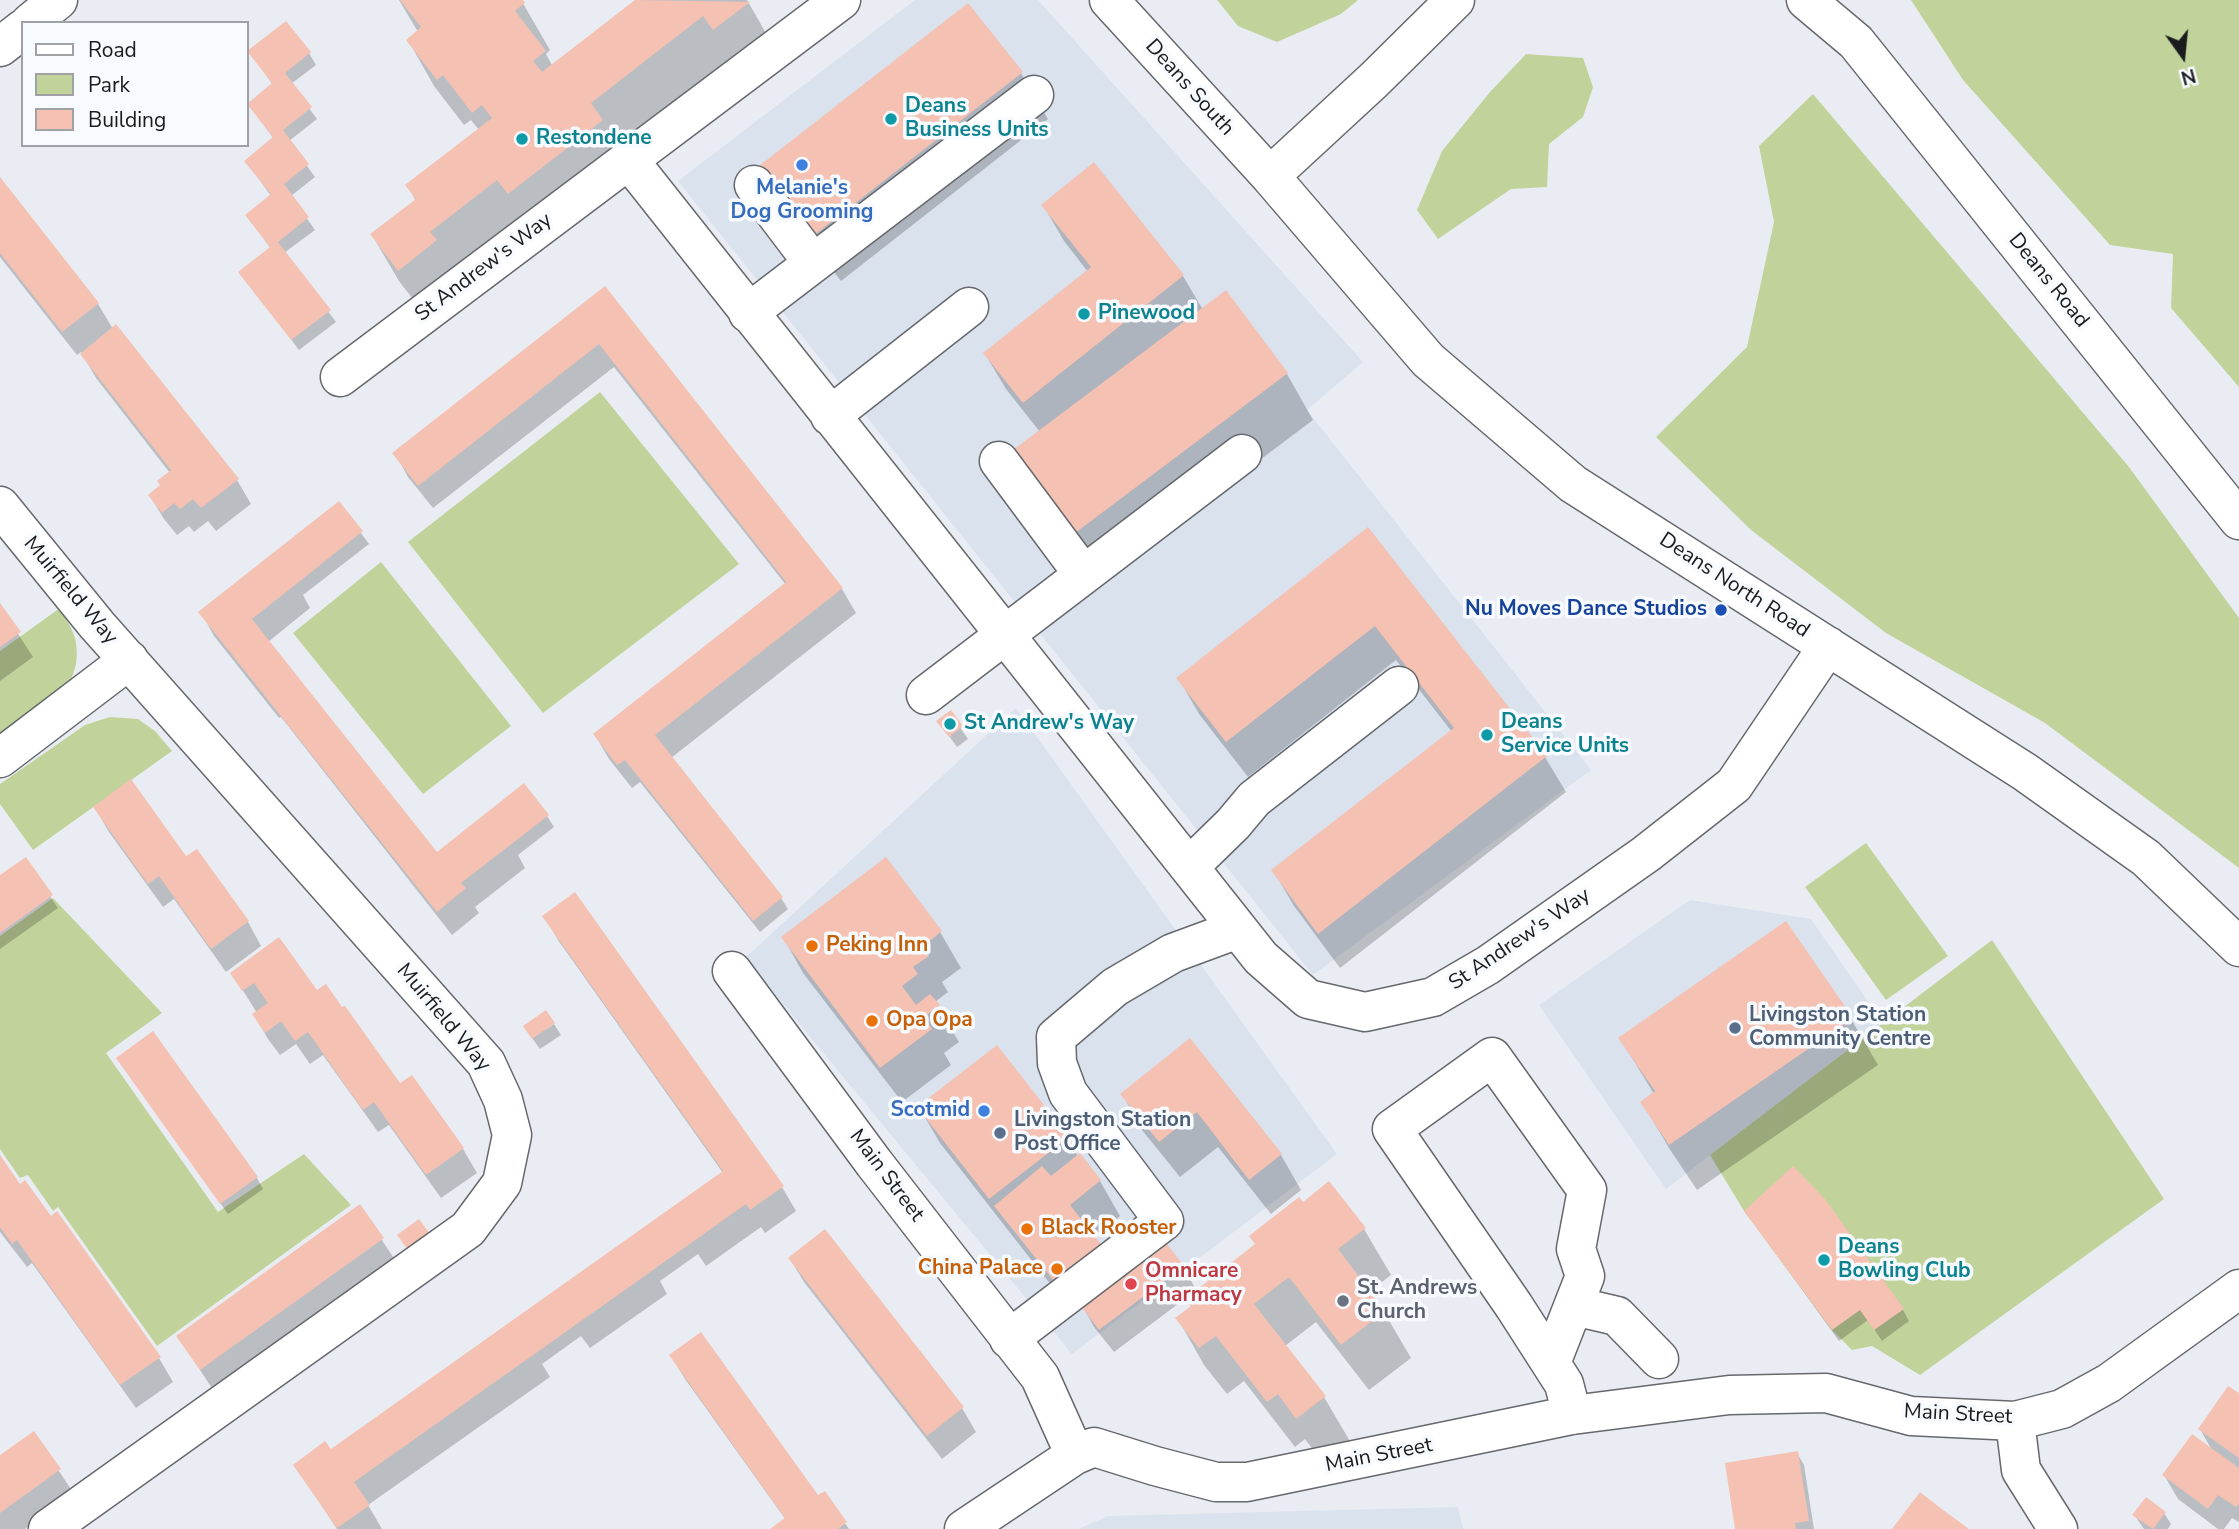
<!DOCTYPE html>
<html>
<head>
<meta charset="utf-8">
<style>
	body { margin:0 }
	#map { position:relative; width:2239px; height:1529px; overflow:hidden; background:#e9edf3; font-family:"Nunito Sans",sans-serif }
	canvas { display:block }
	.legend { position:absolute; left:21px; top:21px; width:228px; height:126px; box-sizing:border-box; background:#f7faff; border:2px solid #9fa1a5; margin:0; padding:9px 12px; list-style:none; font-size:21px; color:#1a1b1d }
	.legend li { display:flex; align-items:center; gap:14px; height:35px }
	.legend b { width:35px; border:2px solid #9fa1a5 }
	.north { position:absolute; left:2148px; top:21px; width:70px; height:70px; -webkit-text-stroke:5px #f7faff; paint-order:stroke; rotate:165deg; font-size:19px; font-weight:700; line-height:28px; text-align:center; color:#1a1b1d }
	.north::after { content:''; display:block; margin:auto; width:24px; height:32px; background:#1a1b1d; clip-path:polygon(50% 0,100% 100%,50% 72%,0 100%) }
</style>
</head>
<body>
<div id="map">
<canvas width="2239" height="1529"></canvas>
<ul class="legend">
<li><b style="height:9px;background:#fff"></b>Road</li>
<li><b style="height:19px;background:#c1d39b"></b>Park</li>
<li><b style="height:19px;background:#f4c1b2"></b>Building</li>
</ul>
<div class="north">N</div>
</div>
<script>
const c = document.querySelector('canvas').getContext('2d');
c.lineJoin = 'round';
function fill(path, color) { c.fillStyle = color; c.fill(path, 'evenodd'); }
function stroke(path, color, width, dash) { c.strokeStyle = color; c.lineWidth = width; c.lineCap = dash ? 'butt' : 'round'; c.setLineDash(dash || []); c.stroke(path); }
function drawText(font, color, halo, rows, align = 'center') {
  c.font = font + ' "Nunito Sans",sans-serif'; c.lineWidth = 7; c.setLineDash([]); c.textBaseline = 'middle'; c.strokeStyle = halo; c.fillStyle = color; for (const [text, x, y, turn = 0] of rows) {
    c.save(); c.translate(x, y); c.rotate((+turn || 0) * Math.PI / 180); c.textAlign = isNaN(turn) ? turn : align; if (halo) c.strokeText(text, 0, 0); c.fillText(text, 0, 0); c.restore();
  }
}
fill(new Path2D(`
	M915 0H1038L1363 362 1307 410 1591 770 1313 975 678 181Z
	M1016 708 1337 1154 1072 1354 745 958Z
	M1690 900 1811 919 1883 1023 1666 1189 1539 1005Z
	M1458 1507 1463 1529H1078L1108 1516Z`), '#dae2ee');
fill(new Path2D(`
	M1217 0H1358L1341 14 1277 42 1238 26Z
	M1911 0H2239V387L2171 308 2173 254 2110 245 1963 80Z
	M1526 54 1583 58 1593 87 1583 117 1549 144 1547 187 1511 189 1438 239 1417 210 1442 151 1490 92Z
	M1813 94 2129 467 2239 618V868L2045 723 1886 633 1751 530 1656 437 1747 347 1774 222 1759 146Z
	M600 392 739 564 543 713 408 542Z
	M381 562 511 726 423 794 293 633Z
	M60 608C65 618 72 628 75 638 87 692 37 713 0 739V651Z
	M110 717 138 719 155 731 172 751 33 850 0 804V784L85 725Z
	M1866 843 1948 956 1886 1000 1805 887Z
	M53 898 162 1013 106 1053 218 1212 304 1154 351 1205 157 1346 58 1207 53 1211 28 1175 20 1178 0 1149V936Z
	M1992 940 2164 1199 1920 1375 1872 1346 1852 1350 1832 1330 1744 1211 1710 1155Z`), '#c1d39b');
fill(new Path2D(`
	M399 0H521L550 50 546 54 552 65 638 0H747L775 49 426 316 399 281 372 235 416 201 407 185 479 130 471 120 464 125 434 86 408 40 418 32Z
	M249 51 309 53 316 65 291 84 317 119 289 141 315 177 291 196 315 230 284 253 336 322 299 350 241 273 271 249 247 215 271 196 246 161 274 139 248 104 273 85Z
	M1021 73 1048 119 841 281 788 213Z
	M0 180 98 304 113 329 237 480 251 504 216 531 208 521 194 532 189 526 177 535 164 519 150 496 162 486 170 473 96 378 81 352 77 355 0 257Z
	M1043 205 1183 276 1203 310 1287 374 1313 420 1103 578 1042 497 1040 432 1006 389 985 354 1088 272 1064 241Z
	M605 288 842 589 856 613 671 758 781 898 788 909 760 932 640 782 632 788 609 759 595 735 786 585 614 367 433 508 408 477 395 453Z
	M339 503 369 544 303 595 310 608 268 642 437 854 547 816 554 827 518 855 525 868 475 907 479 913 452 935 281 717 279 718 214 636 201 612Z
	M1367 530 1545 757 1566 792 1340 968 1294 906 1273 870 1452 732 1396 660 1248 777 1199 714 1179 679Z
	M0 606 33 657 0 681Z
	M950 713 968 739 957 747 939 722Z
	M95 808 186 858 248 922 261 946 226 972 174 899 163 907 109 832Z
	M25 860 58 908 0 949V878Z
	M575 895 782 1187 796 1211 765 1233 761 1227 706 1266 698 1254 660 1281 667 1294 590 1348 581 1336 542 1364 550 1377 368 1505 382 1529H337L295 1465 331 1451 723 1173 558 940 545 917Z
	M940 932 961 968 942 982 948 992 935 1002 959 1042 944 1053 951 1065 902 1102 803 973 783 937Z
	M232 973 317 992 400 1086 412 1077 463 1149 477 1173 441 1198 389 1125 378 1132 323 1055 310 1064 296 1044 280 1055 268 1039 254 1015 257 1013Z
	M1851 1019 1878 1065 1697 1190 1669 1148 1642 1102 1654 1094 1620 1038Z
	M554 1024 561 1035 540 1049 532 1038Z
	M1190 1040 1281 1155 1301 1190 1271 1214 1218 1147 1180 1177 1142 1130 1122 1094Z
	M997 1047 1068 1138 1078 1157 1100 1181 1120 1216 1094 1238 1063 1299 1038 1269 1087 1231V1226L1036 1266 940 1143 919 1107Z
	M125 1070 257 1178 263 1189 228 1214Z
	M0 1158 20 1186 159 1358 173 1382 136 1408 32 1263 27 1267 0 1232Z
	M1303 1204 1364 1229 1391 1275 1369 1292 1384 1312 1411 1358 1369 1390 1316 1322 1285 1346 1324 1397 1351 1443 1324 1464 1305 1439 1295 1447 1244 1381 1227 1394 1204 1365 1178 1319 1192 1308 1186 1298 1114 1352 1094 1327 1081 1303 1183 1267 1197 1291 1256 1245Z
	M360 1207 397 1263 215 1393 178 1336Z
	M1746 1212 1903 1310 1909 1321 1882 1341 1868 1320 1839 1341Z
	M825 1231 962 1408 976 1432 942 1459 804 1282 790 1259Z
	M671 1356 817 1498 824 1493 849 1529H773L786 1520 685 1379Z
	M2239 1395V1522L2232 1518 2224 1529H2218L2178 1499 2164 1475 2213 1452 2200 1429Z
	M34 1433 74 1494 25 1529H0V1458Z
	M1797 1453 1804 1465 1814 1529H1737Z
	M2164 1513 2171 1524 2168 1529H2144L2135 1516Z`), '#0003');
fill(new Path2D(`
	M400 0H523L525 3 515 11 546 51 533 61 542 72 635 0 750 2 713 30 703 16 591 103 603 120 508 194 497 180 430 232 437 240 398 271 370 234 416 199 405 185 492 118 482 105 472 113 443 75 437 80 406 40 421 27Z
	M968 3 1023 72 813 236 759 166Z
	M286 21 311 52 285 73 312 107 283 130 309 164 284 184 309 217 278 242 331 310 291 340 238 272 270 247 245 215 271 194 244 161 273 137 247 104 272 83 247 51Z
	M1094 162 1184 275 1023 403 983 353 1091 267 1041 205Z
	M0 177 99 303 62 332 0 253Z
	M605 286 843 588 655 735 783 897 753 921 625 760 617 765 593 734 786 582 783 578 599 344 418 486 392 453Z
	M1226 290 1288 373 1075 533 1013 450Z
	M116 324 239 479 201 508 193 499 180 509 174 503 162 513 148 495 160 485 157 481 171 470 80 354Z
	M339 501 363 531 252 619 437 852 524 783 549 815 461 883 466 888 437 912 198 612Z
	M1368 527 1547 756 1318 934 1271 870 1454 728 1375 626 1226 742 1176 678Z
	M0 603 21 632 0 647Z
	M951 710 963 726 949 737 936 721Z
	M131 779 186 856 197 849 249 921 211 949 159 876 148 884 93 807Z
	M26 857 53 895 0 933V875Z
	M886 857 942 931 922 947 929 956 913 967 918 974 902 986 916 1005 930 994 940 1005 924 1017 932 1029 880 1068 781 937Z
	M575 892 784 1186 750 1210 746 1204 354 1482 370 1505 337 1528 293 1465 325 1441 331 1449 723 1171 542 916Z
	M1786 921 1853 1018 1669 1145 1640 1102 1655 1091 1618 1038Z
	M279 937 317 990 326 984 342 1007 345 1006 400 1083 412 1075 464 1148 426 1175 374 1102 363 1110 308 1032 295 1041 281 1021 265 1033 252 1014 268 1003 254 983 242 991 230 973Z
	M546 1010 555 1023 532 1039 523 1026Z
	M153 1031 258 1177 220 1204 116 1058Z
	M1190 1038 1282 1154 1249 1180 1197 1112 1159 1142 1120 1094Z
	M997 1045 1069 1137 989 1199 917 1107Z
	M1080 1153 1101 1180 1070 1205 1105 1249 1058 1286 994 1206 1042 1166 1051 1176Z
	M0 1155 20 1184 25 1180 51 1216 57 1211 161 1357 120 1385 17 1240 12 1244 0 1227Z
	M1793 1166 1825 1199 1904 1309 1874 1330 1860 1310 1832 1330 1744 1211Z
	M1329 1181 1366 1228 1338 1249 1385 1311 1341 1345 1289 1277 1254 1304 1326 1396 1296 1419 1278 1394 1267 1402 1216 1336 1199 1348 1175 1318 1191 1306 1185 1299 1255 1244 1249 1236 1299 1197 1303 1202Z
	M360 1204 384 1238 200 1370 176 1336Z
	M419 1219 430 1234 408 1250 397 1235Z
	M825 1229 964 1407 927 1436 788 1258Z
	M1163 1239 1184 1266 1099 1330 1078 1302Z
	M701 1332 818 1495 825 1491 847 1522 838 1529H770L785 1518 669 1355Z
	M2228 1386 2239 1393V1458L2198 1429Z
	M34 1431 61 1469 0 1513V1455Z
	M2192 1434 2239 1468V1504L2236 1507 2218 1495 2208 1509 2162 1475Z
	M1798 1451 1809 1521 1795 1523 1796 1529H1735L1725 1463Z
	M1920 1492 1939 1507 1969 1529H1892Z
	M2146 1497 2166 1512 2153 1529 2132 1515Z`), '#f4c1b2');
const minor = new Path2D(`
	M1109 0 1270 176 1428 360 1573 484 2025 772 2146 858 2239 947
	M1806 0 1856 42 2239 520
	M30 23 58 0
	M0 47 23 29
	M628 159 1261 958 1308 999 1365 1012 1433 997 1488 965 1646 854 1734 785 1828 646
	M1270 176 1374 80 1455 0
	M754 185 813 263
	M748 313 1034 95
	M340 377 841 0
	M830 416 969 307
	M999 461 1083 574
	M0 506 97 625 486 1063 503 1100 512 1135 502 1183 468 1229 48 1529
	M926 695 1242 454
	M0 758 129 660
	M1189 867 1233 824 1254 799 1399 686
	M732 971 874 1163 1040 1377 1075 1455
	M1574 1306 1617 1316 1659 1359
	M1009 1339 1164 1221 1068 1093 1057 1063 1056 1037 1115 987 1173 953 1238 929
	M1551 1363 1585 1276 1576 1249 1587 1190 1492 1057 1392 1129 1514 1306 1564 1384 1572 1415
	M2015 1421 2021 1470 2058 1529
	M964 1529 1075 1455 1094 1447 1155 1466 1216 1482H1247L1572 1415 1729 1395 1826 1393 1911 1416 2015 1421 2062 1409 2109 1383 2239 1289`);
stroke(minor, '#65686d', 41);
stroke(minor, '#fff', 38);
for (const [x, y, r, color] of [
	[891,119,7,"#0f9aa8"],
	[522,139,7,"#0f9aa8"],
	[802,165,7,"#3f7fe0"],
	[1084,314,7,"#0f9aa8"],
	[1721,610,7,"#1a4fb4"],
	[950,724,7,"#0f9aa8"],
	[1487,735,7,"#0f9aa8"],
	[812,946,7,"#e8710a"],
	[872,1021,7,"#e8710a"],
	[1735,1028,7,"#5c6f8a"],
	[984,1111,7,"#3f7fe0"],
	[1000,1133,7,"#5c6f8a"],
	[1027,1229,7,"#e8710a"],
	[1824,1260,7,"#0f9aa8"],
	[1057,1269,7,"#e8710a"],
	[1131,1284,7,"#e0444e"],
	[1343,1301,7,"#6b7280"]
]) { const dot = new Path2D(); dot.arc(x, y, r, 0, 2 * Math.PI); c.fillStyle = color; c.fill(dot); stroke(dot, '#f7faff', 2.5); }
drawText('21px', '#1a1b1d', '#f7faff', [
	["Deans South",1189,88,48],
	["St Andrew's Way",484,268,-37],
	["Deans Road",2048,281,51],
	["Deans North Road",1734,586,33],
	["Muirfield Way",70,591,50],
	["St Andrew's Way",1520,940,-34],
	["Muirfield Way",443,1018,50],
	["Main Street",886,1176,53],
	["Main Street",1958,1415,3],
	["Main Street",1379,1456,-11]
]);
drawText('bold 21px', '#0d838f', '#f7faff', [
	["Deans",905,107],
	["Business Units",905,131],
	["Restondene",536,139],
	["Pinewood",1098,314],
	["Deans",1501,723],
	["Service Units",1501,747],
	["St Andrew's Way",964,724],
	["Deans",1838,1248],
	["Bowling Club",1838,1272]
], 'left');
drawText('bold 21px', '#366cbe', '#f7faff', [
	["Melanie's",802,189],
	["Dog Grooming",802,213],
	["Scotmid",970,1111,"right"]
]);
drawText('bold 21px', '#164399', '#f7faff', [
	["Nu Moves Dance Studios",1707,610]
], 'right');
drawText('bold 21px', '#c56008', '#f7faff', [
	["Peking Inn",826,946],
	["Opa Opa",886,1021],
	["Black Rooster",1041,1229],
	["China Palace",1043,1269,"right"]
], 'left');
drawText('bold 21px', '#4e5e75', '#f7faff', [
	["Livingston Station",1749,1016],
	["Community Centre",1749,1040],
	["Livingston Station",1014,1121],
	["Post Office",1014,1145]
], 'left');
drawText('bold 21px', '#be3a42', '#f7faff', [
	["Omnicare",1145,1272],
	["Pharmacy",1145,1296]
], 'left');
drawText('bold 21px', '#5b616d', '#f7faff', [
	["St. Andrews",1357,1289],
	["Church",1357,1313]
], 'left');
</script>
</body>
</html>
